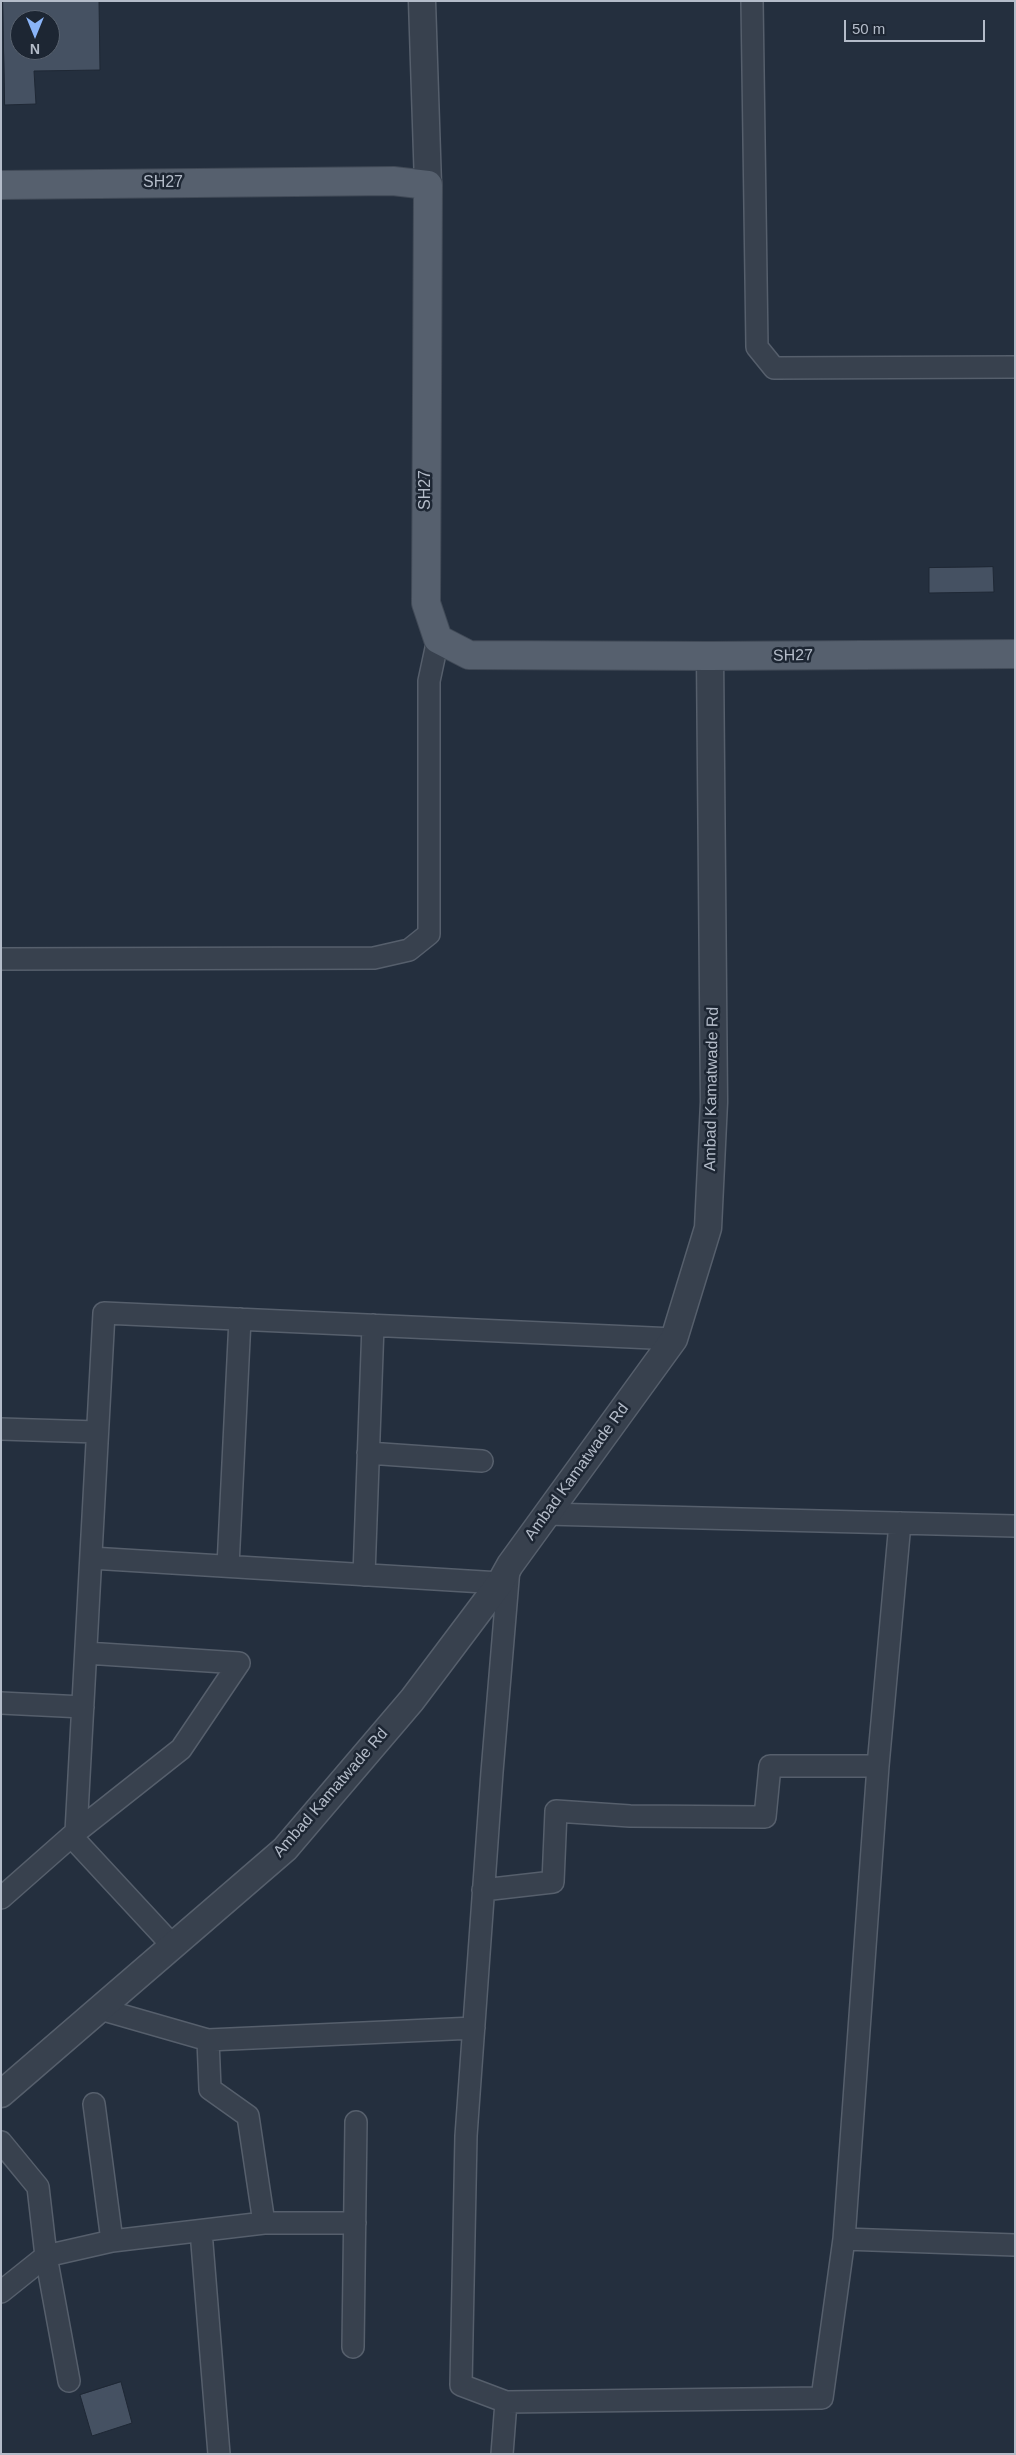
<!DOCTYPE html>
<html>
<head>
<meta charset="utf-8">
<style>
	body { margin:0 }
	#map { position:relative; width:1016px; height:2455px; overflow:hidden; background:#242f3e; font-family:Helvetica,sans-serif }
	canvas { display:block }
	.frame { position:absolute; inset:0; border:2px solid #b4bcc9; pointer-events:none }
	.north { position:absolute; left:10px; top:10px; width:50px; height:50px; box-sizing:border-box; background:#1d2633; border:1px solid #59626f; border-radius:50%; rotate:180deg; font-size:14px; font-weight:700; line-height:20px; text-align:center; color:#b4bcc9 }
	.north::after { content:''; display:block; margin:auto; width:18px; height:22px; background:#8ab4f8; clip-path:polygon(50% 0,100% 100%,50% 72%,0 100%) }
	.scale { position:absolute; left:844px; top:20px; width:141px; height:22px; box-sizing:border-box; border:2px solid #b4bcc9; border-top:0; padding-left:6px; font-size:15px; line-height:18px; white-space:nowrap; color:#b4bcc9; -webkit-text-stroke:4px #1d2633; paint-order:stroke }
</style>
</head>
<body>
<div id="map">
<canvas width="1016" height="2455"></canvas>
<div class="frame"></div>
<div class="north">N</div>
<div class="scale">50 m</div>
</div>
<script>
const c = document.querySelector('canvas').getContext('2d');
c.lineJoin = 'round';
function fill(path, color) { c.fillStyle = color; c.fill(path, 'evenodd'); }
function stroke(path, color, width, dash) { c.strokeStyle = color; c.lineWidth = width; c.lineCap = dash ? 'butt' : 'round'; c.setLineDash(dash || []); c.stroke(path); }
function drawText(font, color, halo, rows, align = 'center') {
  c.font = font + ' Helvetica,sans-serif'; c.lineWidth = 5; c.setLineDash([]); c.textBaseline = 'middle'; c.strokeStyle = halo; c.fillStyle = color; for (const [text, x, y, turn = 0] of rows) {
    c.save(); c.translate(x, y); c.rotate((+turn || 0) * Math.PI / 180); c.textAlign = isNaN(turn) ? turn : align; if (halo) c.strokeText(text, 0, 0); c.fillText(text, 0, 0); c.restore();
  }
}
const building = new Path2D(`
	M3 1H99L100 70 34 71 36 104 5 105ZM20 20H50V50H20Z
	M993 567 994 592 929 593V568Z
	M121 2382 132 2423 92 2436 80 2395Z`);
fill(building, '#455162');
stroke(building, '#1f2835', 1);
const minor = new Path2D(`
	M752 1 757 347 774 368 1015 367
	M1 959 374 958 409 950 429 934V681L438 639
	M1 1429 97 1432
	M368 1453 482 1461
	M546 1514 1015 1526
	M91 1558 500 1583
	M228 1566 240 1319
	M509 1568 492 1772 466 2136 461 2385 506 2402 822 2398 844 2239 878 1766
	M364 1575 373 1325
	M86 1653 239 1663
	M1 1703 83 1707
	M76 1832 104 1313 674 1339
	M72 1837 173 1946
	M483 1890 553 1882 556 1811 630 1816 765 1817 770 1766H878L900 1523
	M1 1898 76 1832 181 1749 239 1663
	M100 2009 208 2040 474 2028
	M208 2040 210 2089 248 2116 264 2223
	M94 2104 112 2241
	M1 2142 38 2187 46 2256 69 2381
	M201 2231 219 2454
	M844 2239 1015 2245
	M1 2292 46 2256 112 2241 264 2223H355
	M353 2347 356 2122
	M502 2454 506 2402`);
const tertiary = new Path2D(`
	M422 1 428 185
	M1 2094 285 1849 412 1700 500 1583 510 1565 674 1339 708 1228 714 1102 710 656`);
const primary = new Path2D(`
	M1 185 393 181 428 185 426 603 438 639 469 655 710 656 1015 654`);
stroke(minor, '#565f6c', 24);
stroke(tertiary, '#565f6c', 29);
stroke(primary, '#414a57', 30);
stroke(minor, '#38414e', 21);
stroke(tertiary, '#38414e', 26);
stroke(primary, '#56606e', 28);
drawText('16px', '#b4bcc9', '#1d2633', [
	["SH27",163,183],
	["SH27",426,490,-90],
	["SH27",793,656,-1],
	["Ambad Kamatwade Rd",712,1089,-89],
	["Ambad Kamatwade Rd",577,1472,-54],
	["Ambad Kamatwade Rd",331,1793,-49]
]);
</script>
</body>
</html>
